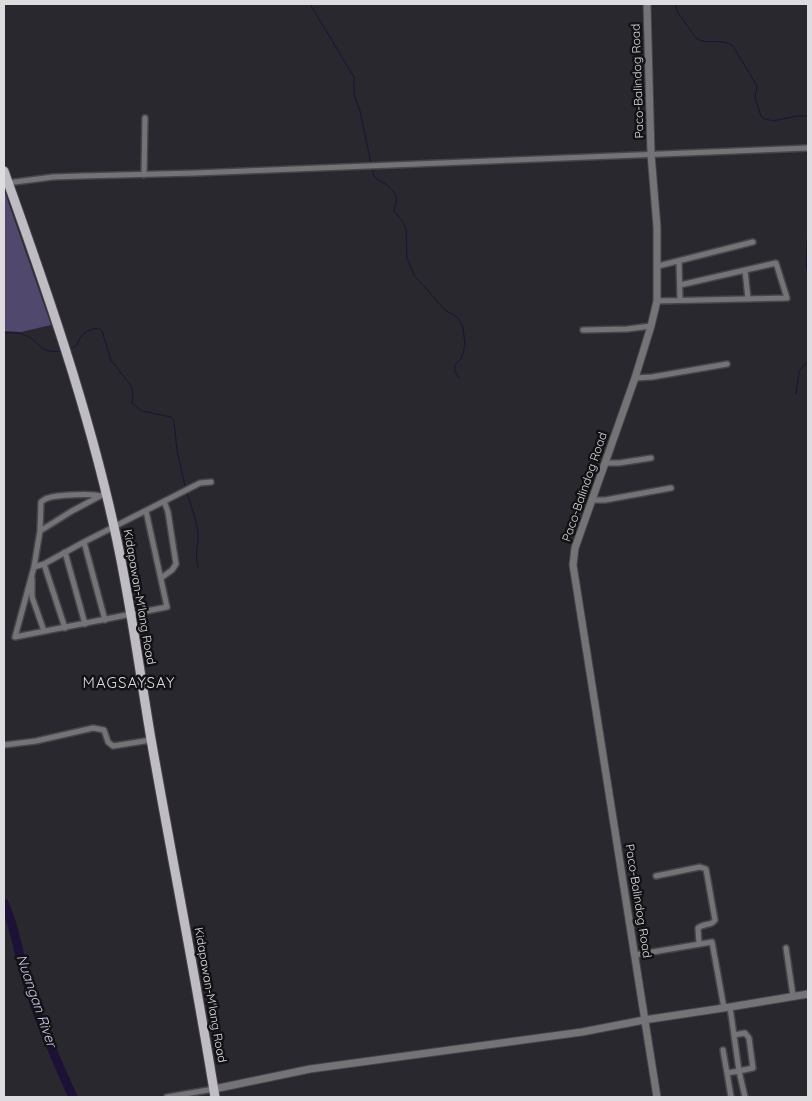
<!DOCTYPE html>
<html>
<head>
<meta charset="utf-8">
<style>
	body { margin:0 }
	#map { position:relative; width:812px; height:1101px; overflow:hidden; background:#29282e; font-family:Quicksand,sans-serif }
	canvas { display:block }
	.frame { position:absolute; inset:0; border:5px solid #dddde0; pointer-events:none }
</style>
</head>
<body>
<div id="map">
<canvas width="812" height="1101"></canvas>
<div class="frame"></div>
</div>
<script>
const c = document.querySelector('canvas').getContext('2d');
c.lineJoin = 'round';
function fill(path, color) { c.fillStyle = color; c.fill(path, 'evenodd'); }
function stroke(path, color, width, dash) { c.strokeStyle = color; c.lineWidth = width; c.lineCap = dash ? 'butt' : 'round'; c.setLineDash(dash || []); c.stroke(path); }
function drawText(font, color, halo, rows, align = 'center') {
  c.font = font + ' Quicksand,sans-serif'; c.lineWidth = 5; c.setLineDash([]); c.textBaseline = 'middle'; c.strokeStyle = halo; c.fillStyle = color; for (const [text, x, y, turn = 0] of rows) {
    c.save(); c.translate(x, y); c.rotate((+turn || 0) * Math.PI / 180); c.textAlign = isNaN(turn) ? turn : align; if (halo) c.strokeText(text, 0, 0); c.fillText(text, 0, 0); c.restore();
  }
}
fill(new Path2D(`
	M4 190 51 325 21 332 4 331Z`), '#51486e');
stroke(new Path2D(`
	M310 4 354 77V94L360 111 371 163
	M676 4 677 11 696 38C707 46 721 37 733 46L757 86 755 98 761 116 765 119 773 121 797 116H808
	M372 168 374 177C382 182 395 188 396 198 397 203 394 206 394 211L402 221 406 229 407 258 414 275 444 309 458 318 463 327 465 345 462 357 455 365V371L459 378
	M808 224 806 266 808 275
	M4 333C10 333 19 332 25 335 41 342 39 354 61 351
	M72 348 77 345C80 334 87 330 98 328L102 331 111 360 131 386 133 393 132 403 142 411 171 417 174 421 177 450 185 486
	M796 394 799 372 808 360
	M187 493C191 506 196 518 198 532 199 544 194 555 198 567`), '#1e1138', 1);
stroke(new Path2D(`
	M4 903C15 926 18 952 25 976 38 1018 55 1058 73 1097`), '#1e1138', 9);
const minor = new Path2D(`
	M144 175 145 118
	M7 183 53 177 81 176 196 173 808 148
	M679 261 680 300
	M658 266 753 242
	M745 270 748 299
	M657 301 787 298 776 263 680 285
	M583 330 627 329 651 326
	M635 378 652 377 727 364
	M605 463H619L651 458
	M100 496C93 493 56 495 48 498 44 499 44 500 41 502L40 531 34 567 15 637 167 607 146 511
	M592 500H605L671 488
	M40 531 72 511 102 495
	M84 542 105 620
	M65 552 85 624
	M44 564 65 628
	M34 567 44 564 84 542 200 483 211 482
	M32 578V597L44 631
	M161 578 172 570 176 564 168 512 164 501
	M4 745 36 741 93 728 104 730 108 742 113 746 151 740
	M656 876 700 867 706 869 715 920C712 926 704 923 698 928L699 944
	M786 948 793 996
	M635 955 712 942 724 1008
	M730 1007 739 1071 727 1073 731 1097
	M734 1035 745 1033 749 1038 753 1068 739 1071 745 1097
	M723 1050 727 1073
	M167 1097 214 1089`);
const tertiary = new Path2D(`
	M647 4 651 154 657 227V301L651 326 635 378 575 548 573 565 657 1097
	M214 1089 310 1069 582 1032 644 1020 730 1007 808 994`);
const primary = new Path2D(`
	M4 171C46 288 87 405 114 527 130 597 139 668 151 739 172 859 196 978 215 1097`);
stroke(minor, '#46454a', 8);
stroke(tertiary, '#46454a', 9);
stroke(primary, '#46454a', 11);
stroke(minor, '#747376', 5);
stroke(tertiary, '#747376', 7);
stroke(primary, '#bfbdc3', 9);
drawText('12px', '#dddde0', '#121214', [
	["Paco-Balindog Road",638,81,-92],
	["Paco-Balindog Road",585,487,-71],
	["Kidapawan-M'lang Road",139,597,80],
	["Paco-Balindog Road",638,901,81],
	["Kidapawan-M'lang Road",210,995,80]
]);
drawText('italic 14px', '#d2c8f4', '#121214', [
	["Nuangan River",36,1001,71]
]);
c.letterSpacing = '1px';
drawText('15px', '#dddde0', '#121214', [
	["MAGSAYSAY",129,683]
]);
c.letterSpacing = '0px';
</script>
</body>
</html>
